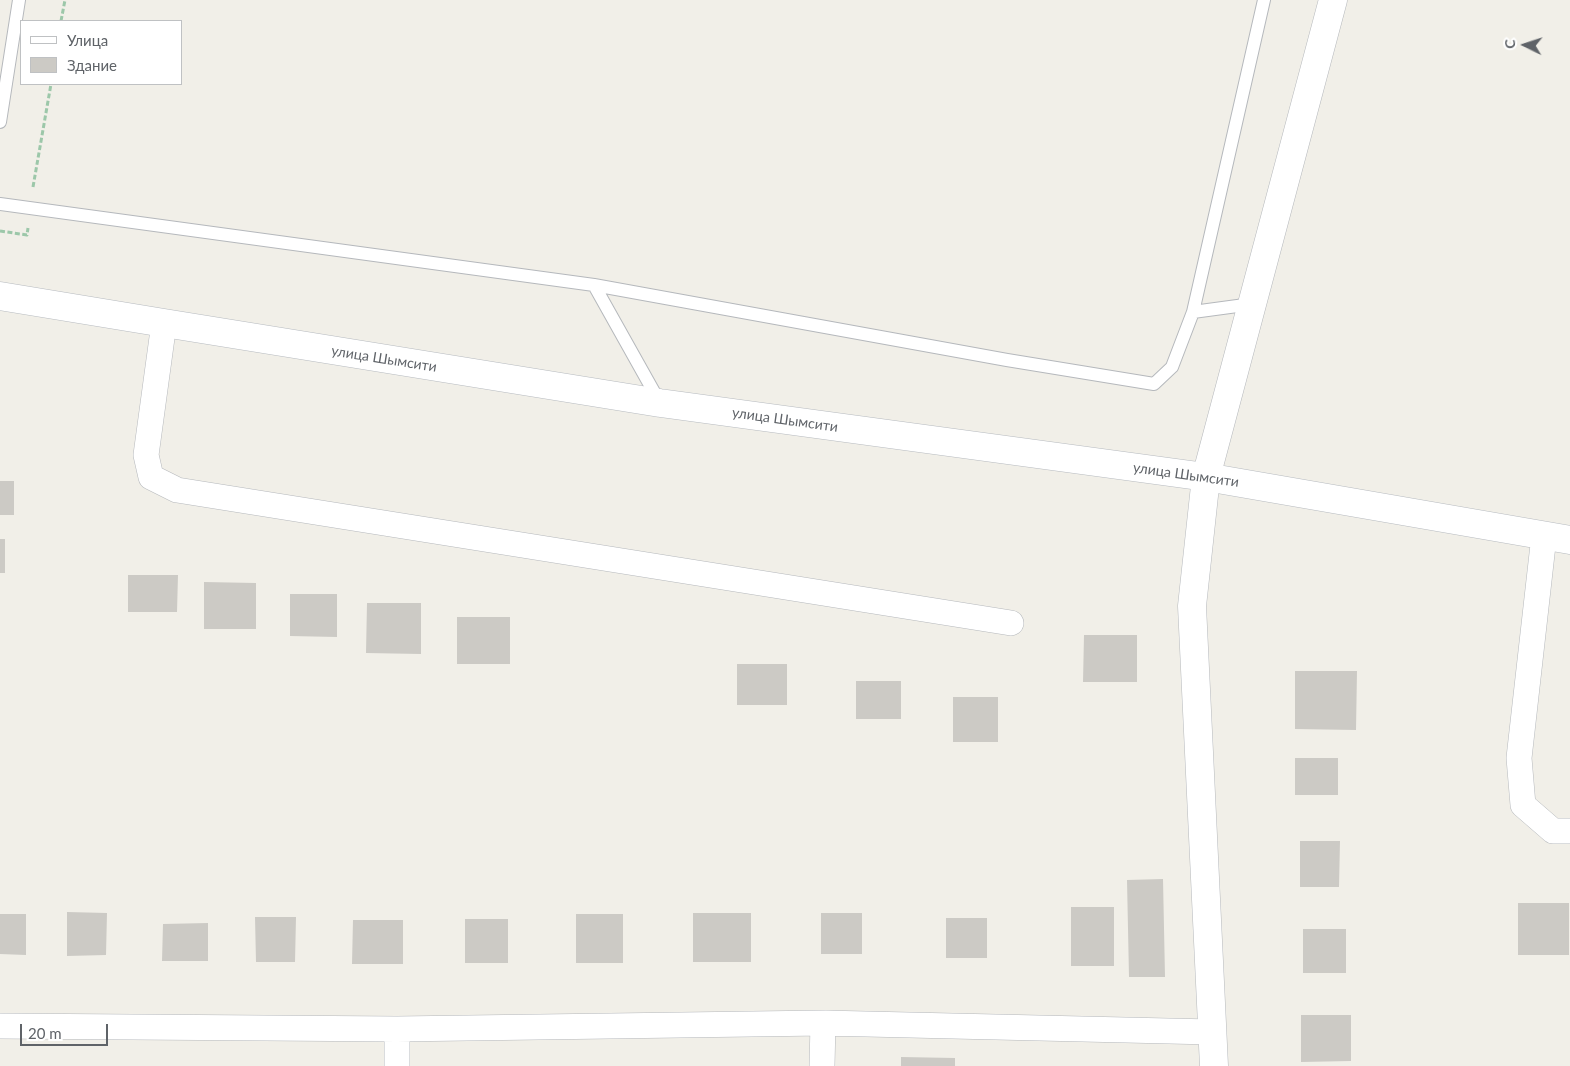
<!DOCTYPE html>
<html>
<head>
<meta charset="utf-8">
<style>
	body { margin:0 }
	#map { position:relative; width:1570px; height:1066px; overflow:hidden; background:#f1efe8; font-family:Lato,sans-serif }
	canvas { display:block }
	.legend { position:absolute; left:20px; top:20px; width:162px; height:65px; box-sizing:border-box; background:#fff; border:1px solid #bfc1c3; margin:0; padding:6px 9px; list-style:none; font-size:15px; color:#5f6368 }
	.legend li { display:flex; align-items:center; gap:10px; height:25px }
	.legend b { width:25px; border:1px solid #bfc1c3 }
	.north { position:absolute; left:1500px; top:20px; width:50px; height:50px; -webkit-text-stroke:4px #fff; paint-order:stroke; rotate:274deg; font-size:14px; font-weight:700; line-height:20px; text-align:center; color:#5f6368 }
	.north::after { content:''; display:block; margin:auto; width:18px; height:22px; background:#5f6368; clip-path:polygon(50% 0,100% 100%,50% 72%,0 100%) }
	.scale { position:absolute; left:20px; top:1024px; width:88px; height:22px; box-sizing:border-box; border:2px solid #5f6368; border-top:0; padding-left:6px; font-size:15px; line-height:18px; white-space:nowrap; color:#5f6368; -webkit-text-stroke:4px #fff; paint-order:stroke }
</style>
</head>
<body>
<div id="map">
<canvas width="1570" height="1066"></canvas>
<ul class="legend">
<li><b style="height:6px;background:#fff"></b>Улица</li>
<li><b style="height:14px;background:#cccac5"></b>Здание</li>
</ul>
<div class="north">С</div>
<div class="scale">20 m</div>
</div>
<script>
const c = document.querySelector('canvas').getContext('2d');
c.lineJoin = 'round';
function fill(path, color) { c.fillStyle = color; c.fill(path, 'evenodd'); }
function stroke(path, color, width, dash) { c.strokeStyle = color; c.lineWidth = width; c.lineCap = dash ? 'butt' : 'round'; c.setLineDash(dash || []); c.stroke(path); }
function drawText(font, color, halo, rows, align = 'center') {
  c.font = font + ' Lato,sans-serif'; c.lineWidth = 5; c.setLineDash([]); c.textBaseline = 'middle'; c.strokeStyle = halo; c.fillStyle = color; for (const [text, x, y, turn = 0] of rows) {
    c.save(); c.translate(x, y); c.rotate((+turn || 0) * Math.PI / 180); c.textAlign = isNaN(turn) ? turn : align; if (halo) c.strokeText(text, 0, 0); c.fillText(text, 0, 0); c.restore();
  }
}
fill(new Path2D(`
	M0 481H14V515H0Z
	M0 539H5V573H0Z
	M128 575H178L177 612H128Z
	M204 582 256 583V629H204Z
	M290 594H337V637L290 636Z
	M367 603H421V654L366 653Z
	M457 617H510V664H457Z
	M1084 635H1137V682H1083Z
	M737 664H787V705H737Z
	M1295 671H1357L1356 730 1295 729Z
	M856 681H901V719H856Z
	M953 697H998V742H953Z
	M1295 758H1338V795H1295Z
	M1300 841H1340L1339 887H1300Z
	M1163 879 1165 977H1129L1127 880Z
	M1518 903H1569V955H1518Z
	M1071 907H1114V966H1071Z
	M67 912 107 913 106 955 67 956Z
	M693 913H751V962H693Z
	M821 913H862V954H821Z
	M0 914H26V955L0 954Z
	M576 914H623V963H576Z
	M255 917H296L295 962H256Z
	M946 918H987V958H946Z
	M465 919H508V963H465Z
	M353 920H403V964H352Z
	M208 923V961H162L163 924Z
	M1303 929H1346V973H1303Z
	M1301 1015H1351V1061L1301 1062Z
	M901 1057 955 1058V1066H901Z`), '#cccac5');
const service = new Path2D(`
	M0 122 19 0
	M0 204 594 285 659 401
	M594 285 1007 360 1154 384 1172 367 1193 312 1252 304
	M1193 312 1264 0`);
const minor = new Path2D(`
	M164 323 146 455 151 477 177 490 1011 623
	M1544 536 1519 758 1523 805 1553 831H1570
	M0 1026 397 1029 823 1023 1212 1032
	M397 1066V1029
	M822 1066 823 1023`);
const tertiary = new Path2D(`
	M1214 1066 1192 606 1206 477 1333 0`);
const secondary = new Path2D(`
	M0 296 164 323 660 403 1206 477 1570 540`);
stroke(service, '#b5b8bc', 14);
stroke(minor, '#b5b8bc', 26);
stroke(tertiary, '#b5b8bc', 29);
stroke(secondary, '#b6babf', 29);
stroke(new Path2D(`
	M61 21 65 0
	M33 187 51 84
	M0 231 27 235 28 228`), '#9cc7a9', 3, [5, 2.5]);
stroke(service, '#fff', 12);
stroke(minor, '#fff', 25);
stroke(tertiary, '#fff', 28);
stroke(secondary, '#fff', 28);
drawText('14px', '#5f6368', '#fff', [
	["улица Шымсити",384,359,9],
	["улица Шымсити",785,420,8],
	["улица Шымсити",1186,475,8]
]);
</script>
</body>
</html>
